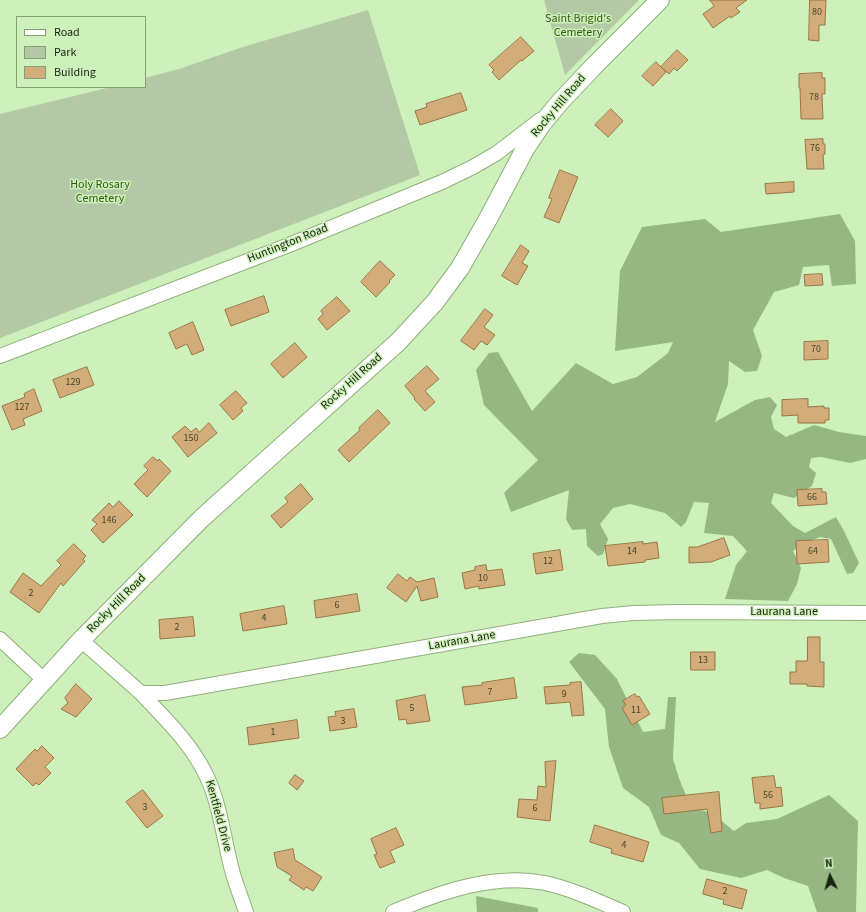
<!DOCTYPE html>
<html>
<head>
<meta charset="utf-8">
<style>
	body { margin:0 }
	#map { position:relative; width:866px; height:912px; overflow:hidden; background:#cef0ba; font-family:"Source Sans 3",sans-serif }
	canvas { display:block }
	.legend { position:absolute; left:16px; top:16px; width:130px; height:72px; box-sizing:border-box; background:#cef0ba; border:1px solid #869f76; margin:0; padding:5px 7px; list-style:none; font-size:12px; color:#192511 }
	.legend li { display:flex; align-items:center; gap:8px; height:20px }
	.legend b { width:20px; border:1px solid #869f76 }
	.north { position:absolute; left:810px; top:856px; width:40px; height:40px; -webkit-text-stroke:3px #cef0ba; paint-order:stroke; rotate:355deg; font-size:11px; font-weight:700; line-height:16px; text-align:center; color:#192511 }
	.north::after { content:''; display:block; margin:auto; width:14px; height:18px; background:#192511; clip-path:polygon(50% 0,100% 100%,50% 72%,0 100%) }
</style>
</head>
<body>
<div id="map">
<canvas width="866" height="912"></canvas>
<ul class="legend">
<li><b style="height:5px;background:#fff"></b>Road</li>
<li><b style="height:11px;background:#b3c9a6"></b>Park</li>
<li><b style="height:11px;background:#d2ac79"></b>Building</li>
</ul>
<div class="north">N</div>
</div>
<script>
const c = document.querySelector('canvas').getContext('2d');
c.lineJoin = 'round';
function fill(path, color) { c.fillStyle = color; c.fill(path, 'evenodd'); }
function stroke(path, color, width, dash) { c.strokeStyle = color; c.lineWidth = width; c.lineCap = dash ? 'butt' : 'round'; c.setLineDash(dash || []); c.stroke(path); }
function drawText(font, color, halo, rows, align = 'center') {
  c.font = font + ' "Source Sans 3",sans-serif'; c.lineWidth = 3; c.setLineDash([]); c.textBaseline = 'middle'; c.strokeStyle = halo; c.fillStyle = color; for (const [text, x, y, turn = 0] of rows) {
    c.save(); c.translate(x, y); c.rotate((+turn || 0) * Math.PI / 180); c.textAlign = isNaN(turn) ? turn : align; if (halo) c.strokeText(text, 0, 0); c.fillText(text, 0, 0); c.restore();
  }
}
fill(new Path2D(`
	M544 0H639L565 75Z
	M368 10 420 175 0 338V114L111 87H145V78L179 69 243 47Z`), '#b3c9a6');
fill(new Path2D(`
	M840 214 855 241 856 284 832 286 829 265 803 267 799 285 774 292 753 330 762 356 757 371 745 372 729 361 728 384 715 422 755 400 770 397 777 405 771 417 774 429 786 437 814 425 839 432 866 436V459L850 463 821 457 811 458 809 467 816 473 812 486 794 498 774 493 771 503 793 526 805 533 836 517 845 533 859 563 853 573 847 574 831 539 820 537 802 544 793 551 801 568 797 584 788 601 725 599 736 565 747 551 733 536 704 533 709 503 694 502 686 522 681 527 665 513 630 504 613 508 600 524 608 539 603 554 598 556 587 546 586 529 572 530 566 519 569 490 511 512 504 493 538 460 484 405 476 370 489 353 498 352 532 411 576 363 613 384 637 377 668 353 673 342 615 351 620 271 642 227 705 219 721 232Z
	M579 653 595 655 617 679 643 732 665 729 668 697H676L673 759 680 781 690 805 714 815 734 831 746 823 777 819 829 795 858 821 856 912H817L808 886 784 878 767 870 741 878 700 869 679 843 661 835 649 807 623 788 609 747 605 709 569 662Z
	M476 896 538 908V912H477Z`), '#96b783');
const building = new Path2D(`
	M710 0H747L736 8 740 12 731 18 730 16 713 28 703 14 714 6Z
	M810 0H826L825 25H819V41L809 40Z
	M521 37 534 51 522 61 521 60 499 80 492 72 494 70 489 65Z
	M677 50 688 60 677 71 674 68 669 74 661 67Z
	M656 62 666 72 653 86 642 76Z
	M822 73V78H825V94H822L823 119H801L800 88H799V74Z
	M461 93 467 110 420 125 415 111 427 107 426 104Z
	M611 109 623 121 608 137 595 125Z
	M823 139V144H825V154L823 155 824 169H807L805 140Z
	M560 170 578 177 559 223 544 217 552 199 549 198Z
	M794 182V192L766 194 765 184Z
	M521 245 529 251 522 263 528 266 517 285 502 276Z
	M380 261 395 275 389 281 390 282 376 297 361 282Z
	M822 274 823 285 805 286 804 275Z
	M264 296 269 312 231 326 225 310Z
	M337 297 350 311 327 330 318 319 323 314 321 311Z
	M485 309 493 315 484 327 495 335 487 345 481 341 474 350 461 341Z
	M193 322 204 350 192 355 187 344 176 349 169 333Z
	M828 341V359L804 360V342Z
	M295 343 307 357 283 378 271 364Z
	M427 366 439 379 425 391 435 402 425 411 414 399 415 398 405 386Z
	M87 367 94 385 60 398 53 380Z
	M34 389 42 411 23 419 25 425 12 430 2 406 25 397 24 394Z
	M236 391 247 403 241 408 243 411 233 420 220 405Z
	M808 399V407L824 406V408H829V420H825V423H798V415L782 416V400Z
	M378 410 390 423 349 462 338 450 360 430 359 428Z
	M209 423 217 433 188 457 172 437 185 426 191 432 196 428 199 432Z
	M153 457 158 461 159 459 171 471 147 497 134 484 148 470 144 466Z
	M301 484 313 499 281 528 271 516 288 502 285 498Z
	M822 489V492H826L827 504 798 506 797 490Z
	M119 501 133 515 103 543 91 530 97 524 92 520 109 503 113 507Z
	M724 538 730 555 711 562 689 563V547H697Z
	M828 540 829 562 797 564 796 541Z
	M643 542V544L657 542 659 558 645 560V562L608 566 605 546Z
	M74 544 86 556 83 559 85 561 63 586 61 583 39 613 10 592 23 573 41 586 61 565 57 561Z
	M560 550 563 570 536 574 533 554Z
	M486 565 487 571 502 569 505 585 479 589V586L465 589 462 573 475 570V567Z
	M398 574 407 581 410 577 417 582 434 578 438 597 421 601 417 586 406 602 387 588Z
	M357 594 360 611 316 618 314 601Z
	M284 606 287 624 243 631 240 614Z
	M193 617 195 636 160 639 159 620Z
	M808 637H820V662H824V687L807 686V684H790V672H796V661H807Z
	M691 652H715V670H691Z
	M514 678 517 698 465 705 462 687 482 685V683Z
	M581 682 584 715 572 716 570 702 546 704 544 687 570 685V683Z
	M76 684 92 699 76 717 61 709 68 703 65 698Z
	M635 694 637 697 639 696 650 714 632 725 622 708 626 705 623 701Z
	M425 695 430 721 407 724 406 719 399 720 396 701Z
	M354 709 357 727 330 731 328 717 336 716 335 712Z
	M297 720 299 738 249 745 247 728Z
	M42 746 54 758 45 767 51 773 39 785 36 783 33 786 16 769 35 749 37 751Z
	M556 761 550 821 517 817 519 799 537 800 538 786 546 787 545 762Z
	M295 775 304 781 297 790 289 783Z
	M774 776 776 788 781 787 783 806 760 809V803H755L752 778Z
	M143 790 163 816 147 828 126 802Z
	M719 792 722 831 711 833 707 809 664 814 662 798Z
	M595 825 649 842 643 862 611 853 612 849 590 842Z
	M396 828 404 845 390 851 395 862 380 868 374 855 377 854 371 839Z
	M293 849 295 860 322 877 313 891 306 887 304 890 289 880 292 876 277 867 274 853Z
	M707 879 747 890 742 909 723 904 724 900 703 894Z`);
fill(building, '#d2ac79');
stroke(building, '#9a7644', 1);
const minor = new Path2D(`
	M0 356 289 245 442 182 473 167 497 153 540 120
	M0 639 44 680
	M81 640 141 693H165L602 616 634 613 678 612 866 613
	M141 693C165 719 192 744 207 777 221 807 224 842 233 874 237 887 242 900 246 912
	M393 912C440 892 494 873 545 883 572 889 598 901 623 912`);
const tertiary = new Path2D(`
	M0 729 81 640 202 518 398 342 435 302 460 268 488 219 525 149 541 125 560 102 594 66 660 0`);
stroke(minor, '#90b07c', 16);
stroke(tertiary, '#90b07c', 20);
stroke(minor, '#fff', 14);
stroke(tertiary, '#fff', 18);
drawText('10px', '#47472b', null, [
	["80",817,13],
	["78",814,98],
	["76",815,149],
	["70",816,350],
	["129",73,383],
	["127",22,408],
	["150",191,439],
	["66",812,498],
	["146",109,521],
	["14",632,552],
	["64",813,552],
	["12",548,562],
	["10",483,579],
	["2",31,594],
	["6",337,606],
	["4",264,619],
	["2",177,628],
	["13",703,661],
	["7",490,693],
	["9",564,695],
	["5",412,709],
	["11",636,711],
	["3",343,722],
	["1",273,733],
	["56",768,796],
	["3",145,808],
	["6",535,809],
	["4",624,846],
	["2",725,892]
]);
drawText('12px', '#335a10', '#cef0ba', [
	["Saint Brigid's",578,19],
	["Cemetery",578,33],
	["Holy Rosary",100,185],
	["Cemetery",100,199]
]);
drawText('12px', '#192511', '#cef0ba', [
	["Rocky Hill Road",559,106,-50],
	["Huntington Road",288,244,-22],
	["Rocky Hill Road",352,382,-42],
	["Rocky Hill Road",117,604,-45],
	["Laurana Lane",784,612],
	["Laurana Lane",462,641,-10],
	["Kentfield Drive",218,816,75]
]);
</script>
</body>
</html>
